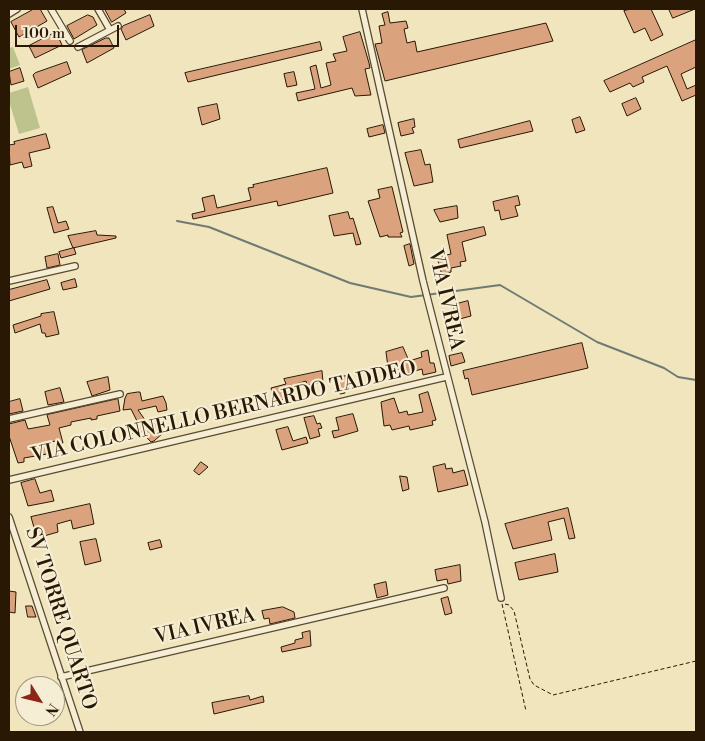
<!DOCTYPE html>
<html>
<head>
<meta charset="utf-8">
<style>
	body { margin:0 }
	#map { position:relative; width:705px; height:741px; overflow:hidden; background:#f0e5bd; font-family:"Libre Bodoni",serif }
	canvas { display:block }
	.frame { position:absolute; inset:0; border:10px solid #291804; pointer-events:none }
	.north { position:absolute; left:15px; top:676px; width:50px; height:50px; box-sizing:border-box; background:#f5eed4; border:1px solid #a39881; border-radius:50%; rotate:126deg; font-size:14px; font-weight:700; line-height:20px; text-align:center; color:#291804 }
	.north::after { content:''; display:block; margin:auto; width:18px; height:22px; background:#8f2418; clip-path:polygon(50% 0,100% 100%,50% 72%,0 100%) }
	.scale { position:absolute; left:15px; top:25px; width:104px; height:22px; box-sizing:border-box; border:2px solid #291804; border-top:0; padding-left:6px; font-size:15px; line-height:18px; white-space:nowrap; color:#291804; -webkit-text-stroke:4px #f5eed4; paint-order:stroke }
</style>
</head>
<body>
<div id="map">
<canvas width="705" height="741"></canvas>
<div class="frame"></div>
<div class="north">N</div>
<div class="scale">100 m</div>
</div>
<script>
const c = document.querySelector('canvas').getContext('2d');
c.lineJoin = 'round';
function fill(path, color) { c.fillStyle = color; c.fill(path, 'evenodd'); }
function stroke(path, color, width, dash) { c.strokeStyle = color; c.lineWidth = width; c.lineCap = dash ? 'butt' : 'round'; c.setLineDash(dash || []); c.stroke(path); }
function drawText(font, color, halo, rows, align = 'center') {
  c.font = font + ' "Libre Bodoni",serif'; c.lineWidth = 4.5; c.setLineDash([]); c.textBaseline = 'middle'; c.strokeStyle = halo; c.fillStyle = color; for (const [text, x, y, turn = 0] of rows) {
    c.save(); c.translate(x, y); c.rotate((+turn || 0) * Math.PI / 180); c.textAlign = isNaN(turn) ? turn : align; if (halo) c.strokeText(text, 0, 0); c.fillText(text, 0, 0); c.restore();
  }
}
fill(new Path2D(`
	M13 47 20 65 9 69V48Z
	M28 87 40 128 19 134 9 101V93Z`), '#bec38e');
stroke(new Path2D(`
	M177 221 209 227 350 283 411 297 500 285 597 342 664 368 678 377 696 380`), '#6f7b72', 2);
const building = new Path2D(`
	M34 9H40L47 21 19 37 11 22Z
	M105 9H124L126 13 112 22Z
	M631 9H651L663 35 651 41 645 28 634 33 624 11Z
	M669 9H695L673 18Z
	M388 12 390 23 406 21 408 28 404 29 407 43 415 41 417 52 546 23 553 41 385 81 375 44 382 43 379 26 385 25 382 14Z
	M88 15 93 17 97 25 74 39 67 26Z
	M150 15 154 26 126 40 121 29 123 26Z
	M56 32 62 45 35 58 29 46Z
	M360 32 369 63 370 68 365 69 371 95 355 96 352 88 298 101 296 93 315 89 310 67 316 65 321 88 331 85 326 63 336 61 333 54 347 51 343 37Z
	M106 38H109L114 48 87 63 82 50Z
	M696 40V67L681 74 687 89 696 85V95L682 101 667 66 642 77 644 82 633 87 630 83 610 92 604 81Z
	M320 42 322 50 188 82 185 73Z
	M67 62 71 73 38 88 33 75 35 73Z
	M20 68 24 81 11 85 9 72Z
	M294 72 297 85 287 87 284 74Z
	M636 98 641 109 627 116 622 104Z
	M217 104 220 119 202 125 198 108Z
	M580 117 585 130 576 133 572 120Z
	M414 119 415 127 412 128 414 133 401 136 398 123Z
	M530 121 533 131 460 148 458 140Z
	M383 125 385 133 369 137 367 129Z
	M46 134 50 148 29 153 32 166 24 168 22 162 10 165 9 145 15 144 14 142Z
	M421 150 425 165 430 164 433 182 414 186 405 153Z
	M327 168 333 193 278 206 277 201 193 219 192 214 205 211 202 198 214 195 217 208 251 200 248 188 254 187 253 185Z
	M392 187 403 232 400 233 402 237H388V235L380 237 368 201 380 198 378 190Z
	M518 196 520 205 515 206 518 216 501 220 499 210 495 211 493 202Z
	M457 206 458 218 440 222 434 210Z
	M53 207 58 223 66 221 69 229 54 233 47 208Z
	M348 212 350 219 353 218 361 244 356 245 353 233 334 236 329 216Z
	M484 227 486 235 462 242 466 261 460 262 461 266 451 268V272L442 276 437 257 451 254 447 235Z
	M96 231 97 235 116 236V238L73 248 68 236Z
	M410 244 414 264 409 266 404 246Z
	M74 248 76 254 61 258 59 252Z
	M58 254 60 265 47 268 45 257Z
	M75 279 77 287 63 290 61 283Z
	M47 280 50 289 9 301V290Z
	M468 301 471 316 456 320 453 305Z
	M54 312 59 334 46 337 45 333H42L40 324 15 333 13 325 41 316V314Z
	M582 343 588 368 472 395 468 378 465 379 463 371Z
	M403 347 409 361 422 357 421 352 428 350 430 363H434L436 372 423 375 422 369 401 375 399 369 388 367 386 352Z
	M462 353 465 362 451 366 449 356Z
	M322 371 323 382 307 385 306 381 293 385 294 396 275 402 271 388 286 384 284 379Z
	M346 376 349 388 344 389 345 393 340 394 336 378Z
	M108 377 110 390 92 396 87 382Z
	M60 388 64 402 48 405 45 392Z
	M138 392H140L142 401 163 396 166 403 167 410 158 412 156 406 138 410 148 424 152 421 163 433 154 441 151 442 138 428 131 435 128 429 137 421 131 409 123 410 125 398 127 394Z
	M428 392 436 420 432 421 433 425 410 430 409 426 392 430 390 425 384 426 381 402 394 398 399 413 407 411 408 415 423 412 419 395Z
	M20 399 23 411 9 414V402Z
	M118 399 120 411 97 416V419L91 420V418L71 422V425L59 428 63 443 56 444V441L45 443 47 454 24 458V462L18 463 9 436V424L25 420 28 429 50 425 47 415Z
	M353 414 358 431 334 438 332 431 339 430 336 418Z
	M314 416 317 424 320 423 322 428 318 429 320 436 310 439 304 418Z
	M288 427 293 441 306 437 308 443 282 450 276 430Z
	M201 462 208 467 199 475 194 471Z
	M445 464 446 469 452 468 453 473 464 470 468 485 438 492 433 467Z
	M400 476 407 477 409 489 403 491Z
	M35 479 40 493 51 490 54 501 28 506 21 483Z
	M90 504 94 524 73 529 71 520 57 524 58 532 37 538 31 517Z
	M568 508 575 538 569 539 564 518 548 522 552 540 513 549 505 524Z
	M96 539 101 561 85 565 80 542Z
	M160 540 162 547 150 550 148 543Z
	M555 554 558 572 519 580 515 563Z
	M460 565 461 581 448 584 447 579 437 581 435 570Z
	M386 582 388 595 377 598 374 585Z
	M9 591 16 592 15 613 9 612Z
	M448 597 452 613 445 615 441 599Z
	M26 606H32L36 617H28Z
	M283 607 294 612 295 618 270 624 269 618 264 619 262 611Z
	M310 631 311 646 282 652 281 647 295 643V640L303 638 302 633Z
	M249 696 250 700 263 696 264 702 214 714 212 703Z`);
fill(building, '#dba27e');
stroke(building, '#291804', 1);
const minor = new Path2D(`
	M51 9 70 41
	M98 9 110 30
	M362 9 423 281 485 522 501 598
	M9 14 17 9
	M78 47 118 26
	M9 281 75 266
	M9 419 120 394
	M9 480 446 377
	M9 517 80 732
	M61 677 444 588`);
stroke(minor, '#5b4b32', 8);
stroke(new Path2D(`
	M502 604 526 711
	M505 604 509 605 514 611 530 679 534 685 553 695 696 661`), '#291804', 1, [4, 2.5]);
stroke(minor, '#f5eed4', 5.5);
drawText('20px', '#291804', '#f5eed4', [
	["VIA IVREA",445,300,77],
	["VIA COLONNELLO BERNARDO TADDEO",224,413,-13],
	["SV TORRE QUARTO",60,619,72],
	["VIA IVREA",205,627,-13]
]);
</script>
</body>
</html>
